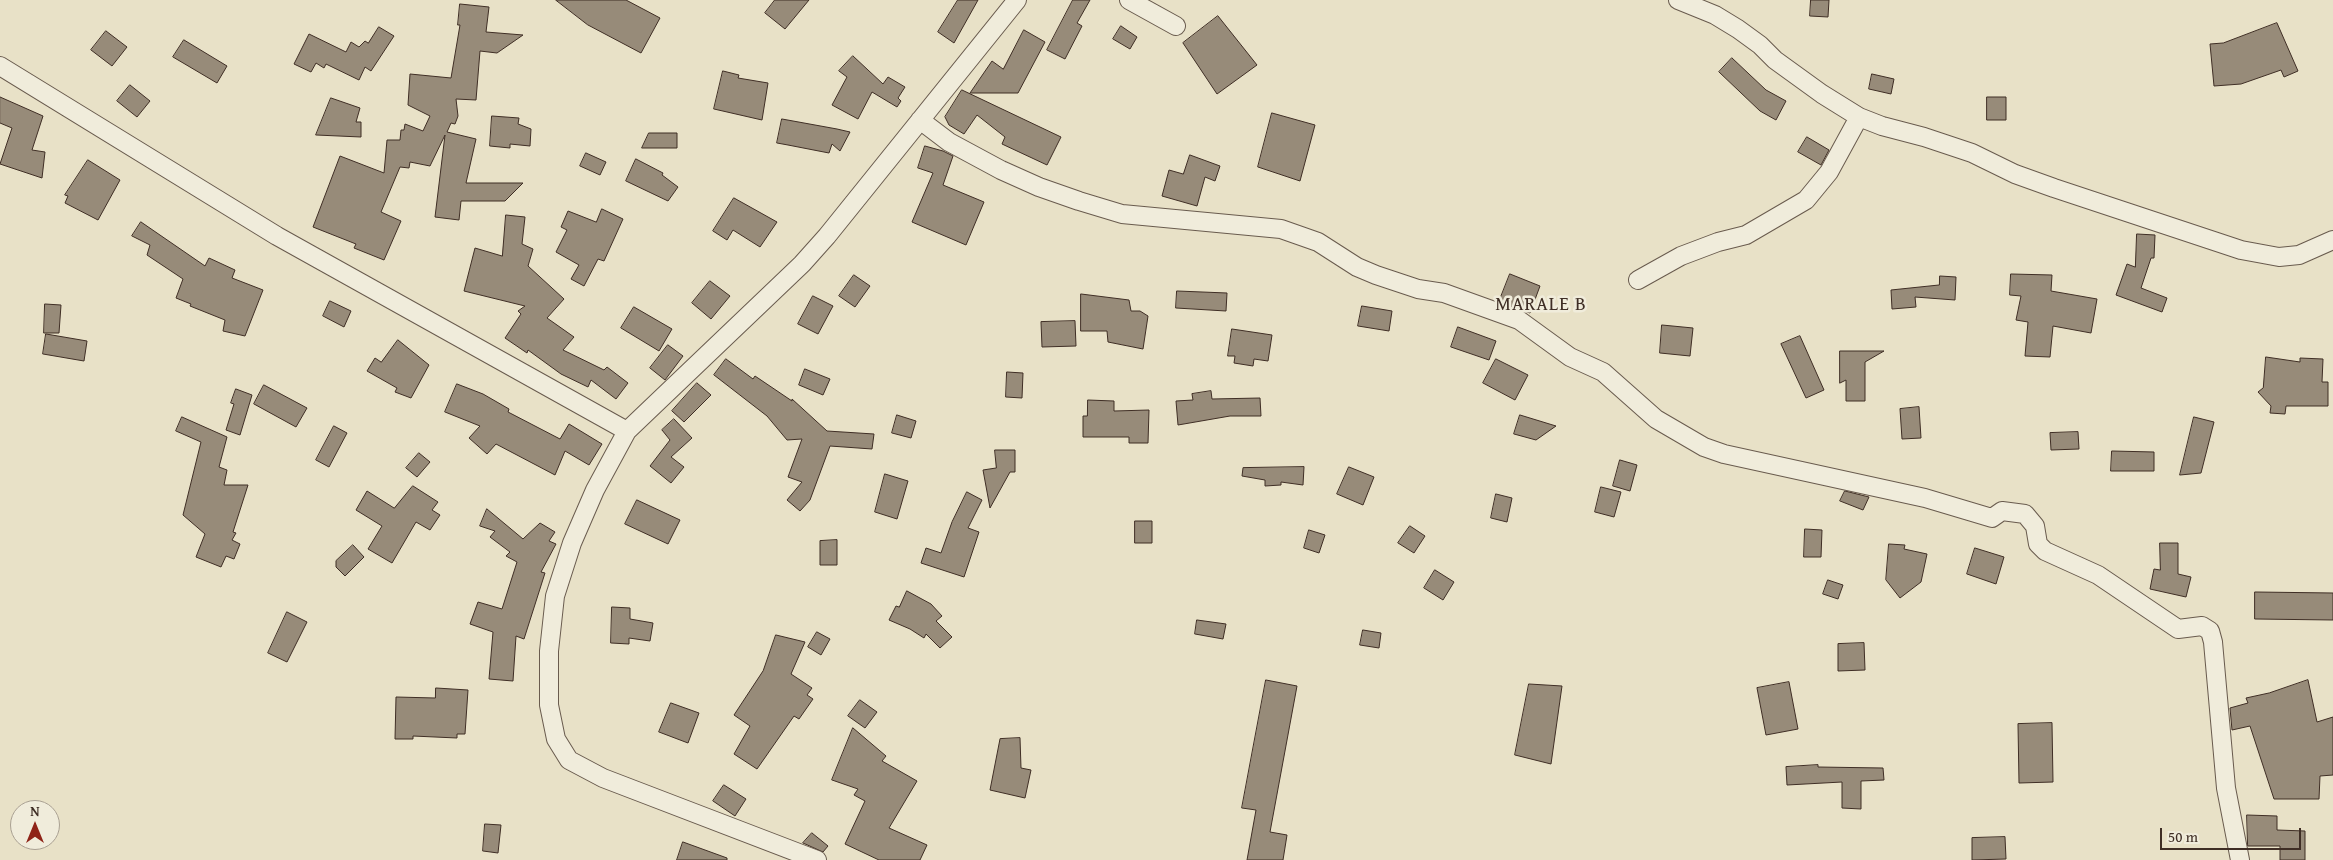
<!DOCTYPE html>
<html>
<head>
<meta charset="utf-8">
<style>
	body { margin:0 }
	#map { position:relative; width:2333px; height:860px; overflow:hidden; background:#e8e1c7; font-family:"Gentium Book Plus",serif }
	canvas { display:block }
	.north { position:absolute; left:10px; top:800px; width:50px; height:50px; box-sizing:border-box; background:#f0ecdb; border:1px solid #a9a092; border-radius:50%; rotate:0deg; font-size:14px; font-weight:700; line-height:20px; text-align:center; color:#3f2e25 }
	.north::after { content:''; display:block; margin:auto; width:18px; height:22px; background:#8f2418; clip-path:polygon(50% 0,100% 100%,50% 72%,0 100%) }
	.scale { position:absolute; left:2160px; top:828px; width:141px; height:22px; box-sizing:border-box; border:2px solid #3f2e25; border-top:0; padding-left:6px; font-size:15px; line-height:18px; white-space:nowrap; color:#3f2e25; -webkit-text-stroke:4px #f0ecdb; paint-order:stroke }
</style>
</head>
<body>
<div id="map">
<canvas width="2333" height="860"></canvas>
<div class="north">N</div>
<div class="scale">50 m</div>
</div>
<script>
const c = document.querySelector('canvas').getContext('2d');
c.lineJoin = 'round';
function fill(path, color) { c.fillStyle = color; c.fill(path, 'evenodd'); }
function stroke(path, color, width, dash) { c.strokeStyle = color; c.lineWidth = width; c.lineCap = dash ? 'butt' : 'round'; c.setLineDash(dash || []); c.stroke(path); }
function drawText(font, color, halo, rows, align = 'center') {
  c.font = font + ' "Gentium Book Plus",serif'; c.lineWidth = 5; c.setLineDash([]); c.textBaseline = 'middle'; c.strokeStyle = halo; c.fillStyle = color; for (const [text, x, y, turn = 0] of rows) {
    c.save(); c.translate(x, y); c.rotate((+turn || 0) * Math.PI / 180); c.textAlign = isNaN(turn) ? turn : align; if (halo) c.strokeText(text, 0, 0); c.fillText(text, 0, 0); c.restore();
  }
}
const building = new Path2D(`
	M556 0H626L660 18 641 53 588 25Z
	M775 0H809L785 29 765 13Z
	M958 0H978L954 43 938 32Z
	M1073 0H1090L1077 23 1082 26 1065 59 1047 50Z
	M1811 0H1829L1828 17 1810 16Z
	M460 4 489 7 486 32 523 35 497 53 480 51 476 100 456 99 458 116 455 124 451 123 447 132 476 139 466 183H523L505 201H461L459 220 435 217 445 135 430 166 410 162 409 168 400 167 381 212 401 221 384 260 354 248 356 244 313 227 340 156 384 173 387 140H400L401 130H404L405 124 423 131 430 116 408 105 410 74 451 78 460 25H458Z
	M1218 16 1257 65 1217 94 1183 43Z
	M2277 23 2298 71 2284 77 2281 70 2241 84 2214 86 2210 44 2223 43Z
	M1121 26 1137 37 1130 49 1113 39Z
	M379 27 394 36 371 71 365 67 359 80 326 64 324 68 316 63 311 72 294 64 309 34 346 52 351 42 359 47 365 41 368 43Z
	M1024 30 1045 42 1018 93H970L992 61 1003 69Z
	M106 31 127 47 112 66 91 50Z
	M184 40 227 66 217 83 173 57Z
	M853 56 883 84 888 77 905 87 898 98 901 101 897 107 872 92 858 119 832 105 847 77 839 71Z
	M1732 58 1766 90 1786 101 1776 120 1760 111 1719 72Z
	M723 71 739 75 738 78 768 83 762 120 714 109Z
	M1872 74 1894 79 1891 94 1869 89Z
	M130 85 150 101 137 117 117 101Z
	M962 90 1061 137 1047 165 1002 144 1005 137 977 115 964 134 949 125 945 117Z
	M0 97 43 116 32 150 45 152 42 178 0 164 12 128 0 123Z
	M1987 97H2006V120H1987Z
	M331 98 360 108 356 122H361V137L316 135Z
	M1272 113 1315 125 1300 181 1258 167Z
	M492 116 519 118 518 124 531 129 530 146 510 144V148L490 146Z
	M782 119 837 129 850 132 840 151 832 144 829 153 788 145 777 143Z
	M649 133H677V148H642Z
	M1807 137 1829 150 1821 165 1798 152Z
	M925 146 943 151 953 156 943 185 984 202 966 245 912 222 933 173 918 168Z
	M586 153 606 162 600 175 580 166Z
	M1190 155 1220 166 1215 181 1205 177 1197 206 1162 196 1169 170 1183 174Z
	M636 159 663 173 662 175 678 187 668 201 626 181Z
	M88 160 120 180 98 220 65 203 68 196 65 195Z
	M734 198 777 222 760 247 733 230 727 240 713 231Z
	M602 209 623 219 604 261 598 259 584 286 571 279 579 265 556 252 567 230 561 227 568 211 596 222Z
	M506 215 525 217 522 244 533 249 528 266 564 299 547 318 574 337 563 350 604 370 607 367 628 383 616 399 591 380 588 387 561 374 528 350 527 353 505 338 521 314 518 311 525 306 464 291 475 248 502 256Z
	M141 222 205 266 209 258 235 270 232 278 263 290 245 336 223 331 225 320 190 306 191 304 176 298 183 279 147 255 150 245 132 236Z
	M2137 234 2155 235 2154 258H2151L2141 288 2167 298 2162 312 2116 295 2127 264 2135 267Z
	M1510 274 1540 286 1530 313 1499 302Z
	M2011 274 2052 275 2051 291 2097 299 2091 333 2053 326 2050 357 2025 356 2028 322 2016 320 2021 296 2010 295Z
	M854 275 870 286 855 307 839 296Z
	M1940 276 1956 277 1955 300 1915 297 1916 307 1892 309 1891 290 1939 285Z
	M710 281 730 296 711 319 692 303Z
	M1177 291 1227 293 1226 311 1176 308Z
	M1081 294 1129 300 1131 311H1140L1148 316 1143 349 1108 342 1107 331H1081Z
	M813 296 833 306 818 334 798 324Z
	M330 301 351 311 344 327 323 316Z
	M45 304 61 305 59 333H44Z
	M1362 306 1392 311 1389 331 1358 326Z
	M634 307 672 329 659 351 621 328Z
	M1075 321 1076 346 1042 347 1041 322Z
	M1662 325 1693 328 1690 356 1660 353Z
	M1458 327 1496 341 1489 360 1451 347Z
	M1232 329 1272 335 1268 361 1254 359 1253 366 1234 363 1235 356H1228Z
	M46 334 87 341 84 361 43 354Z
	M1800 336 1824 390 1806 398 1781 344Z
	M398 340 429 365 411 398 395 392 397 388 367 371 375 358 381 362Z
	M668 345 683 356 665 380 650 368Z
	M1840 351H1884L1865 362V401H1846V380L1840 383Z
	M2266 357 2300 362V358L2323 359 2322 382H2328V406H2286L2285 414 2270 413 2271 406 2258 392 2263 388Z
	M726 359 753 379 755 376 792 401V399L827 431 874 434 872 449 830 446 810 500 800 511 787 500 802 482 788 477 802 439 787 440 767 416 714 375Z
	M1496 359 1528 375 1515 400 1483 383Z
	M805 369 830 379 823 395 799 385Z
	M1007 372 1023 373 1022 398 1006 397Z
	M697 383 711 395 684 422 672 411Z
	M457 384 483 394 509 409 508 412 560 439 569 424 602 444 589 465 565 451 555 475 496 444 487 454 469 438 480 426 445 412Z
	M264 385 307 408 296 427 254 404Z
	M236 389 252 395 240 435 226 430 234 404 231 403Z
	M1211 391 1212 399 1260 398 1261 416H1230L1178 425 1176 401 1193 400 1192 394Z
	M1088 400 1114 401V411L1149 410 1148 443H1129V437H1083V416H1087Z
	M1919 407 1921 438 1902 439 1900 409Z
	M897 415 916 421 911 438 892 433Z
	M1520 415 1556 426 1536 440 1514 434Z
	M182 417 227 437 219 467 227 470 224 485H248L233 532 236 533 232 540 240 544 234 559 226 556 221 567 196 557 205 534 183 515 201 442 176 431Z
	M2194 417 2214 422 2201 473 2180 475Z
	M674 419 692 438 671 457 684 467 671 483 650 466 670 440 662 430Z
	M334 426 347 433 329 467 316 460Z
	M2078 432 2079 449 2051 450 2050 433Z
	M995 450H1015V472H1010L990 508 983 470 996 468Z
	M2112 451 2154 452V471H2111Z
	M419 453 430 462 417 477 406 468Z
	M1620 460 1637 465 1630 491 1613 486Z
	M1304 467 1303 485 1281 482V485L1265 486V480L1242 476 1243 468Z
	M1349 467 1374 477 1363 505 1337 494Z
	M885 474 908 481 897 519 875 512Z
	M413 486 438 502 432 510 440 515 430 530 416 522 392 563 368 549 382 526 356 510 367 491 394 508Z
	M1601 487 1621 492 1614 517 1595 512Z
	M1845 491 1869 497 1863 510 1840 501Z
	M967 492 982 500 968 528 979 532 964 577 921 563 926 548 941 553 952 522Z
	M1496 494 1512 498 1507 522 1491 518Z
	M637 500 680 520 668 544 625 524Z
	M487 509 523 539 540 523 555 532 549 541 556 544 541 572 545 573 524 639 516 636 513 681 489 679 493 632 470 624 478 602 502 609 517 562 506 556 510 552 490 537 495 531 480 526Z
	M1135 521H1152V543H1135Z
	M1410 526 1425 536 1414 553 1398 543Z
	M1805 529 1822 530 1821 557H1804Z
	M1309 530 1325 535 1319 553 1304 548Z
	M837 540V565H820V541Z
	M2160 543H2178V574L2191 577 2186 597 2150 589 2154 569 2160 570Z
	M1889 544 1905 545 1904 549 1927 554 1921 582 1900 598 1886 580Z
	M353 545 364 557 345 576 336 567V561Z
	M1975 548 2004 557 1996 584 1967 574Z
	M1435 570 1454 582 1443 600 1424 588Z
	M1828 580 1843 585 1838 599 1823 594Z
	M907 591 931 604 942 616 936 621 952 637 940 648 926 634 924 638 910 629 889 620 896 606 899 607Z
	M2255 592 2333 593V620L2255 619Z
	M612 607 630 608V619L653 623 650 641 629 638V644L611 643Z
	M287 612 307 622 287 662 268 653Z
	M1197 620 1226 624 1223 639 1195 634Z
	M1363 630 1381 633 1379 648 1360 645Z
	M817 632 830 639 821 655 808 647Z
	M776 635 805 642 791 674 812 688 807 695 813 699 799 719 794 716 757 769 734 754 750 726 734 715 763 671Z
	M1864 643 1865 670 1838 671V644Z
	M1266 680 1297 686 1270 832 1287 835 1283 860H1247L1256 810 1242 808Z
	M2308 680 2317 722 2333 717V775L2320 776 2319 799H2274L2250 726 2232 730 2230 708 2248 703 2246 698 2269 693Z
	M1789 682 1798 729 1766 735 1757 688Z
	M1529 684 1562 686 1551 764 1515 755Z
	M436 688 468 690 465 734H457V738L413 736V739H395L396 697 435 698Z
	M860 700 877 712 865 728 848 716Z
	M671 703 699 713 688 743 659 732Z
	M2052 723 2053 782 2019 783 2018 724Z
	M853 728 886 756 882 761 917 781 889 828 927 845 920 860H879L845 844 865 801 854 795 858 789 832 780Z
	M1020 738 1021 768 1031 770 1025 798 990 790 1000 739Z
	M1818 765V767L1883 768 1884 780 1861 781V809L1842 808V782L1787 785 1786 767Z
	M724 785 746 799 735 816 713 801Z
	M2247 815 2277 816V830L2305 831V860H2280V846H2248Z
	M485 824 501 825 498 853 483 851Z
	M812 833 828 846 823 852 803 843Z
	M2005 837 2006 859 1972 860V838Z
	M683 842 727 858V860H677Z`);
fill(building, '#978b79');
stroke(building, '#3f2e25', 1);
const street = new Path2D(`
	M1129 0 1176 26
	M1678 0 1715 15 1738 29 1760 45 1775 60 1822 94 1859 117 1882 126 1924 137 1972 153 2015 174 2054 188 2241 250 2279 257 2299 255 2333 240
	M0 66 277 236 627 431 802 264 827 236 1017 0
	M920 120 949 142 1001 170 1039 187 1079 201 1122 214 1281 229 1318 242 1357 267 1376 275 1418 289 1444 293 1519 320 1570 357 1603 372 1656 419 1704 447 1724 454 1925 498 1992 518 2002 511 2025 514 2035 526 2038 544 2045 551 2098 575 2178 629 2202 626 2210 631 2213 642 2226 788 2240 860
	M1638 280 1681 256 1718 242 1746 235 1806 200 1829 172 1859 117
	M627 431 595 490 572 543 555 596 549 651V705L556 739 569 760 603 778 817 860`);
stroke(street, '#695b4e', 20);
stroke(street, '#f0ecdb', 18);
c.letterSpacing = '1px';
drawText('19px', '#3f2e25', '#f0ecdb', [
	["MARALE B",1541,305]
]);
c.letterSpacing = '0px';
</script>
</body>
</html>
